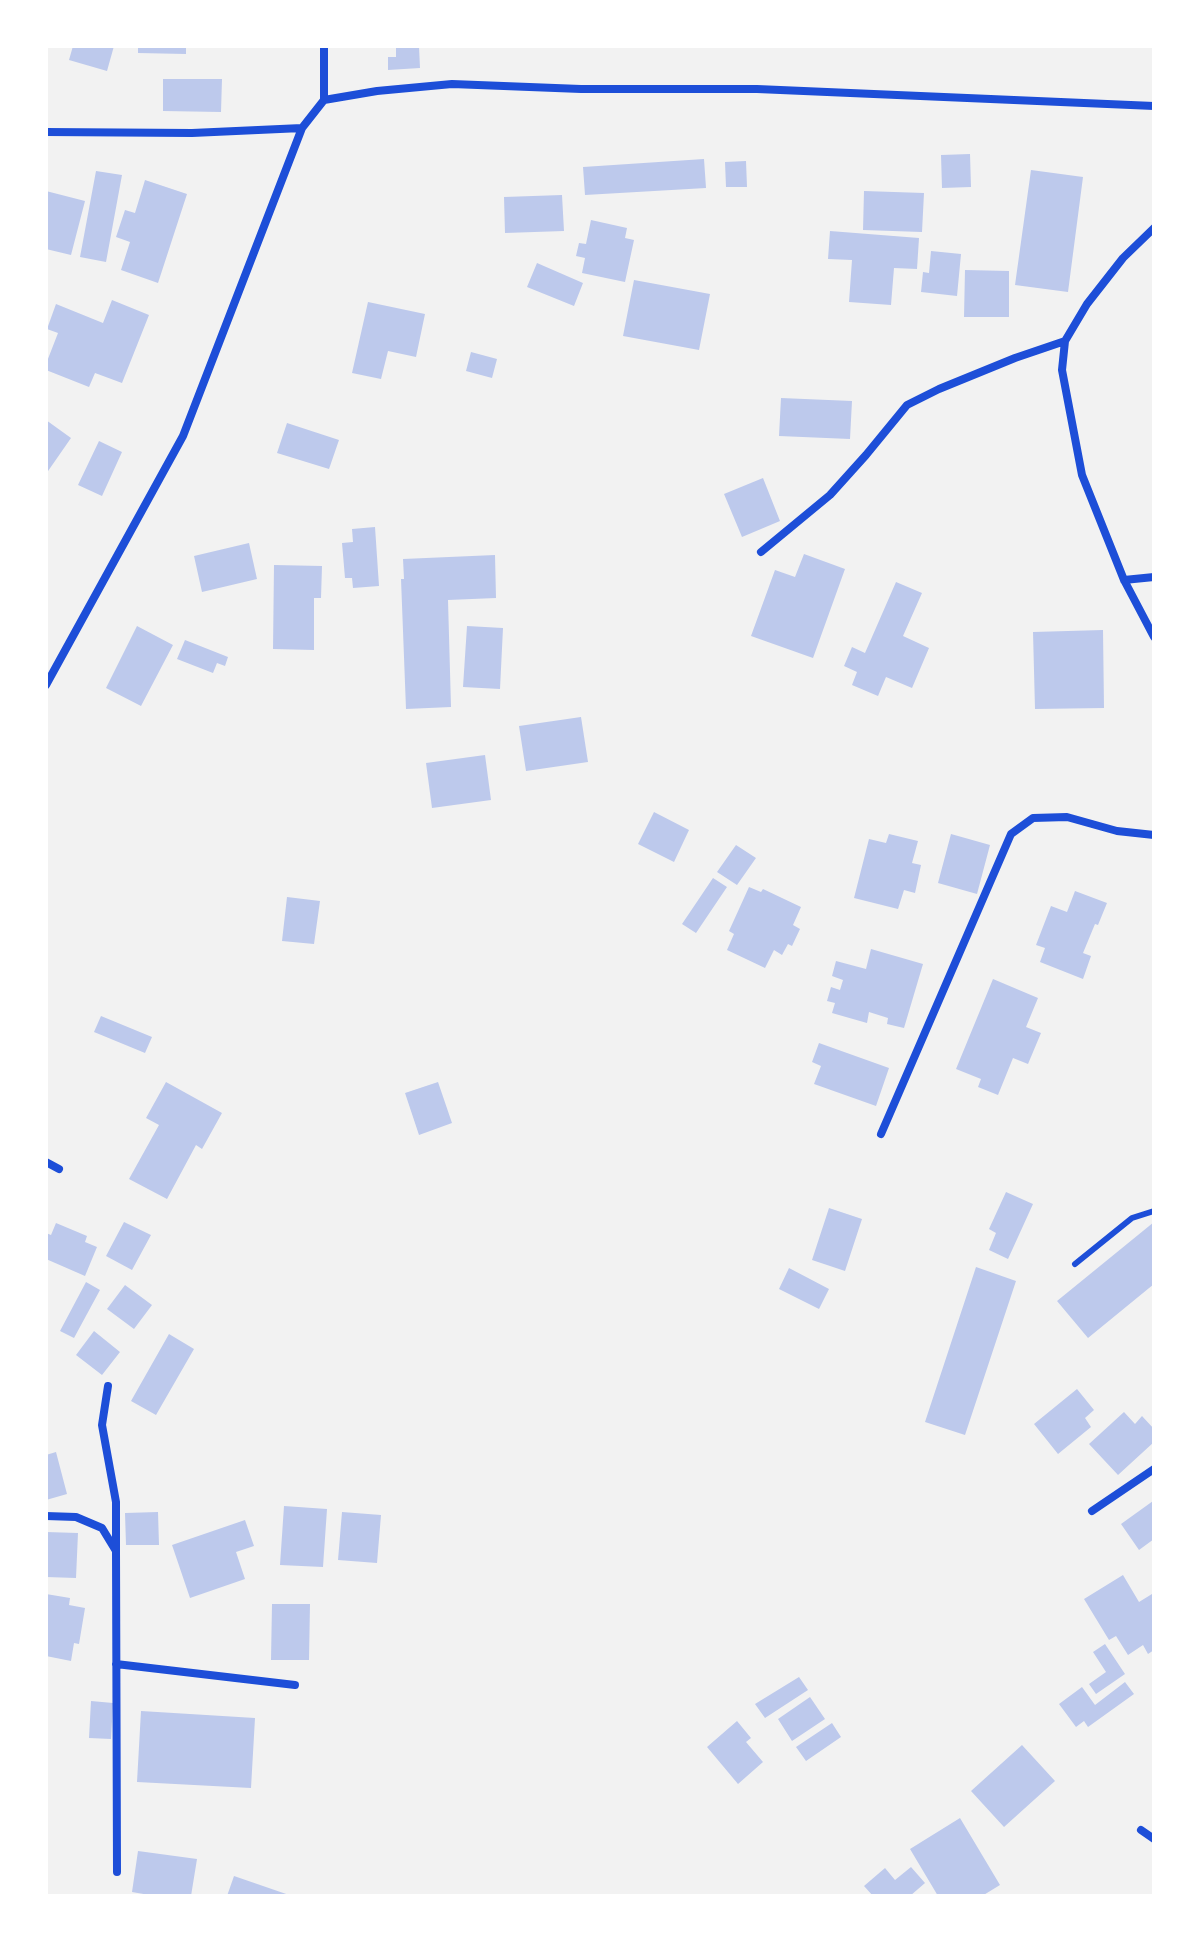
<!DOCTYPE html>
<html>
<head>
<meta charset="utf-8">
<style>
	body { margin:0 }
	#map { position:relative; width:1200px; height:1942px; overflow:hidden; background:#f2f2f2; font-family:"Zilla Slab",serif }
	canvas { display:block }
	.frame { position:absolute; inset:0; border:48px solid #fff; pointer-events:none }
</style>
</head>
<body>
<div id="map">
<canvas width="1200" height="1942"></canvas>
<div class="frame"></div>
</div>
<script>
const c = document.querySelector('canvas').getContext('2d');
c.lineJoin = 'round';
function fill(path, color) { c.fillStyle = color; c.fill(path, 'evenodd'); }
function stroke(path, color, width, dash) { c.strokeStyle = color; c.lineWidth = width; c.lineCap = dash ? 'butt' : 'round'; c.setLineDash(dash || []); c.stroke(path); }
fill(new Path2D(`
	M73 46H114L107 71 69 60Z
	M138 46H186V54L138 53Z
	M396 46H419L420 68 388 70V57H396Z
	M163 79H222L221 112 163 111Z
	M970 154 971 187 942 188 941 155Z
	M704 159 706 188 585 195 583 167Z
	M746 161 747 187H726L725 162Z
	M1031 170 1083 177 1068 292 1015 285Z
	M96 171 122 175 106 262 80 257Z
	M145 180 187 194 158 283 121 270 130 242 116 237 125 210 135 213Z
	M46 191 85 201 71 255 46 249Z
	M864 191 924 193 922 232 863 230Z
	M562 195 564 231 505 233 504 197Z
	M591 220 627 228 625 238 634 240 625 282 582 273 585 258 576 256 579 243 586 244Z
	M830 231 919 238 917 269 894 268 891 305 849 302 852 260 828 259Z
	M931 251 961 254 957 296 921 292 923 272 929 273Z
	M537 263 583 283 574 306 527 287Z
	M965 270 1009 271V317H964Z
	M634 280 710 294 699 350 623 336Z
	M112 300 149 315 122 383 95 373 89 387 46 370V364L58 333 47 329 56 304 103 323Z
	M368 302 425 314 416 357 388 351 381 379 352 373Z
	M471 352 497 359 492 378 466 371Z
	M781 398 852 401 850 439 779 436Z
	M46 420 71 438 46 474Z
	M287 423 339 440 329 469 277 453Z
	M99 441 122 452 102 496 78 485Z
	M763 478 780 521 742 537 724 494Z
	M375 527 379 586 353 588 352 578H345L342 543 353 542 352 529Z
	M249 543 257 579 202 592 194 556Z
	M804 554 845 569 813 658 751 636 775 570 795 577Z
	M495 555 496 598 448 600 451 707 406 709 401 579H404L403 559Z
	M274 565 322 566 321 598H314V650L273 649Z
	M896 582 922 593 903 636 929 648 912 688 886 677 878 696 852 685 857 672 844 666 852 647 865 653Z
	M137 626 173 645 141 706 106 688Z
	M467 626 503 628 500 689 463 687Z
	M1103 630 1104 708 1035 709 1033 632Z
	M185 640 228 657 225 666 217 663 213 673 177 659Z
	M581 717 588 762 526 771 519 726Z
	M485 755 491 800 432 808 426 763Z
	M654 812 689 830 674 862 638 844Z
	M889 834 918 841 912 863 921 865 915 893 904 890 898 909 854 898 869 839 886 843Z
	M951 834 990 845 977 894 938 883Z
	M736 845 756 858 737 885 717 872Z
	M713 878 727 887 696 933 682 924Z
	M749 887 761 892 763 889 801 907 793 925 800 929 792 946 788 944 782 955 774 950 765 968 727 950 734 934 729 931Z
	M1075 891 1107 903 1098 925 1095 924 1083 953 1091 956 1083 979 1040 962 1045 948 1036 945 1051 906 1067 912Z
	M287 897 320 901 314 944 282 941Z
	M871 949 923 964 904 1028 887 1024 888 1018 869 1012 867 1023 832 1013 835 1003 827 1001 831 987 840 990 843 980 832 976 836 961 866 969Z
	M993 979 1038 998 1026 1027 1041 1033 1028 1064 1013 1058 998 1095 978 1087 981 1079 956 1069Z
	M101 1016 152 1037 145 1053 94 1032Z
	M819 1043 889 1068 876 1106 814 1084 821 1066 812 1062Z
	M166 1082 222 1113 202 1149 196 1145 167 1199 129 1179 159 1125 146 1118Z
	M438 1082 452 1123 419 1135 405 1093Z
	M1006 1192 1033 1204 1008 1259 989 1250 996 1233 989 1229Z
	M829 1208 862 1219 845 1271 812 1260Z
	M124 1222 151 1235 132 1270 106 1256Z
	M1154 1222V1284L1088 1338 1057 1301Z
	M56 1223 87 1236 85 1242 97 1247 85 1276 46 1259V1233L51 1235Z
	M976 1267 1016 1281 965 1435 925 1422Z
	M789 1268 829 1289 819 1309 779 1289Z
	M86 1282 100 1290 74 1338 60 1331Z
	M125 1285 152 1305 134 1329 107 1309Z
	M94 1331 120 1352 102 1375 76 1355Z
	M169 1334 194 1349 156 1415 131 1401Z
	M1077 1389 1094 1410 1085 1418 1091 1427 1058 1454 1034 1424Z
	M1124 1412 1135 1424 1142 1416 1154 1429V1442L1118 1475 1089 1444Z
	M56 1452 67 1494 46 1500V1455Z
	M1153 1501 1154 1539 1139 1550 1121 1524Z
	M284 1506 327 1509 323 1567 280 1565Z
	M158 1512 159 1545H126L125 1513Z
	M342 1512 381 1515 377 1563 338 1560Z
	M245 1520 254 1546 236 1552 245 1579 190 1598 172 1545Z
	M46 1532 78 1533 76 1578 46 1577Z
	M1123 1575 1139 1602 1152 1594 1154 1597V1650L1148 1654 1143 1645 1128 1655 1116 1636 1109 1640 1084 1599Z
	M46 1594 70 1598 69 1605 85 1608 79 1644 74 1643 71 1661 46 1656Z
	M272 1604H310L309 1660H271Z
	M1105 1644 1125 1674 1096 1694 1089 1684 1106 1672 1093 1652Z
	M799 1677 808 1690 765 1718 755 1704Z
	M1125 1682 1134 1694 1088 1727 1084 1721 1076 1727 1059 1704 1082 1687 1095 1705Z
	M810 1697 825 1719 792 1741 778 1719Z
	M91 1701 113 1703 111 1739 89 1738Z
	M141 1711 255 1718 251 1788 137 1782Z
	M737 1721 751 1738 746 1742 763 1762 738 1784 707 1747Z
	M832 1723 841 1737 806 1761 796 1747Z
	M1022 1745 1055 1781 1004 1827 971 1791Z
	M960 1818 1000 1885 982 1896H938L910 1849Z
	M138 1851 197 1859 191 1896H155L132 1892Z
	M911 1867 925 1883 910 1896H873L864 1886 885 1868 895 1880Z
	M234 1876 292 1896H227Z`), '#bdc9ec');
stroke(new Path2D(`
	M1075 1264 1132 1218 1154 1211`), '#1d4ed8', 6);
stroke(new Path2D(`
	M324 100 377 91 452 84 581 89H757L1154 106
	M46 132 192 133 302 128
	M1154 228 1123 258 1087 304 1065 341 1062 370 1082 475 1124 580 1154 637
	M761 552 830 495 866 455 907 405 939 389 1015 358 1065 341
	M1124 580 1154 577
	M46 685 183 436 302 128 324 100V46
	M881 1134 1011 834 1033 818 1067 817 1117 831 1154 835
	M46 1162 59 1169
	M108 1386 102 1425 116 1502V1551
	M1092 1511 1154 1469
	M46 1516 76 1517 102 1528 116 1551 117 1872
	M116 1664 295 1685
	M1141 1830 1154 1839`), '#1d4ed8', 8);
</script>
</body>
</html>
